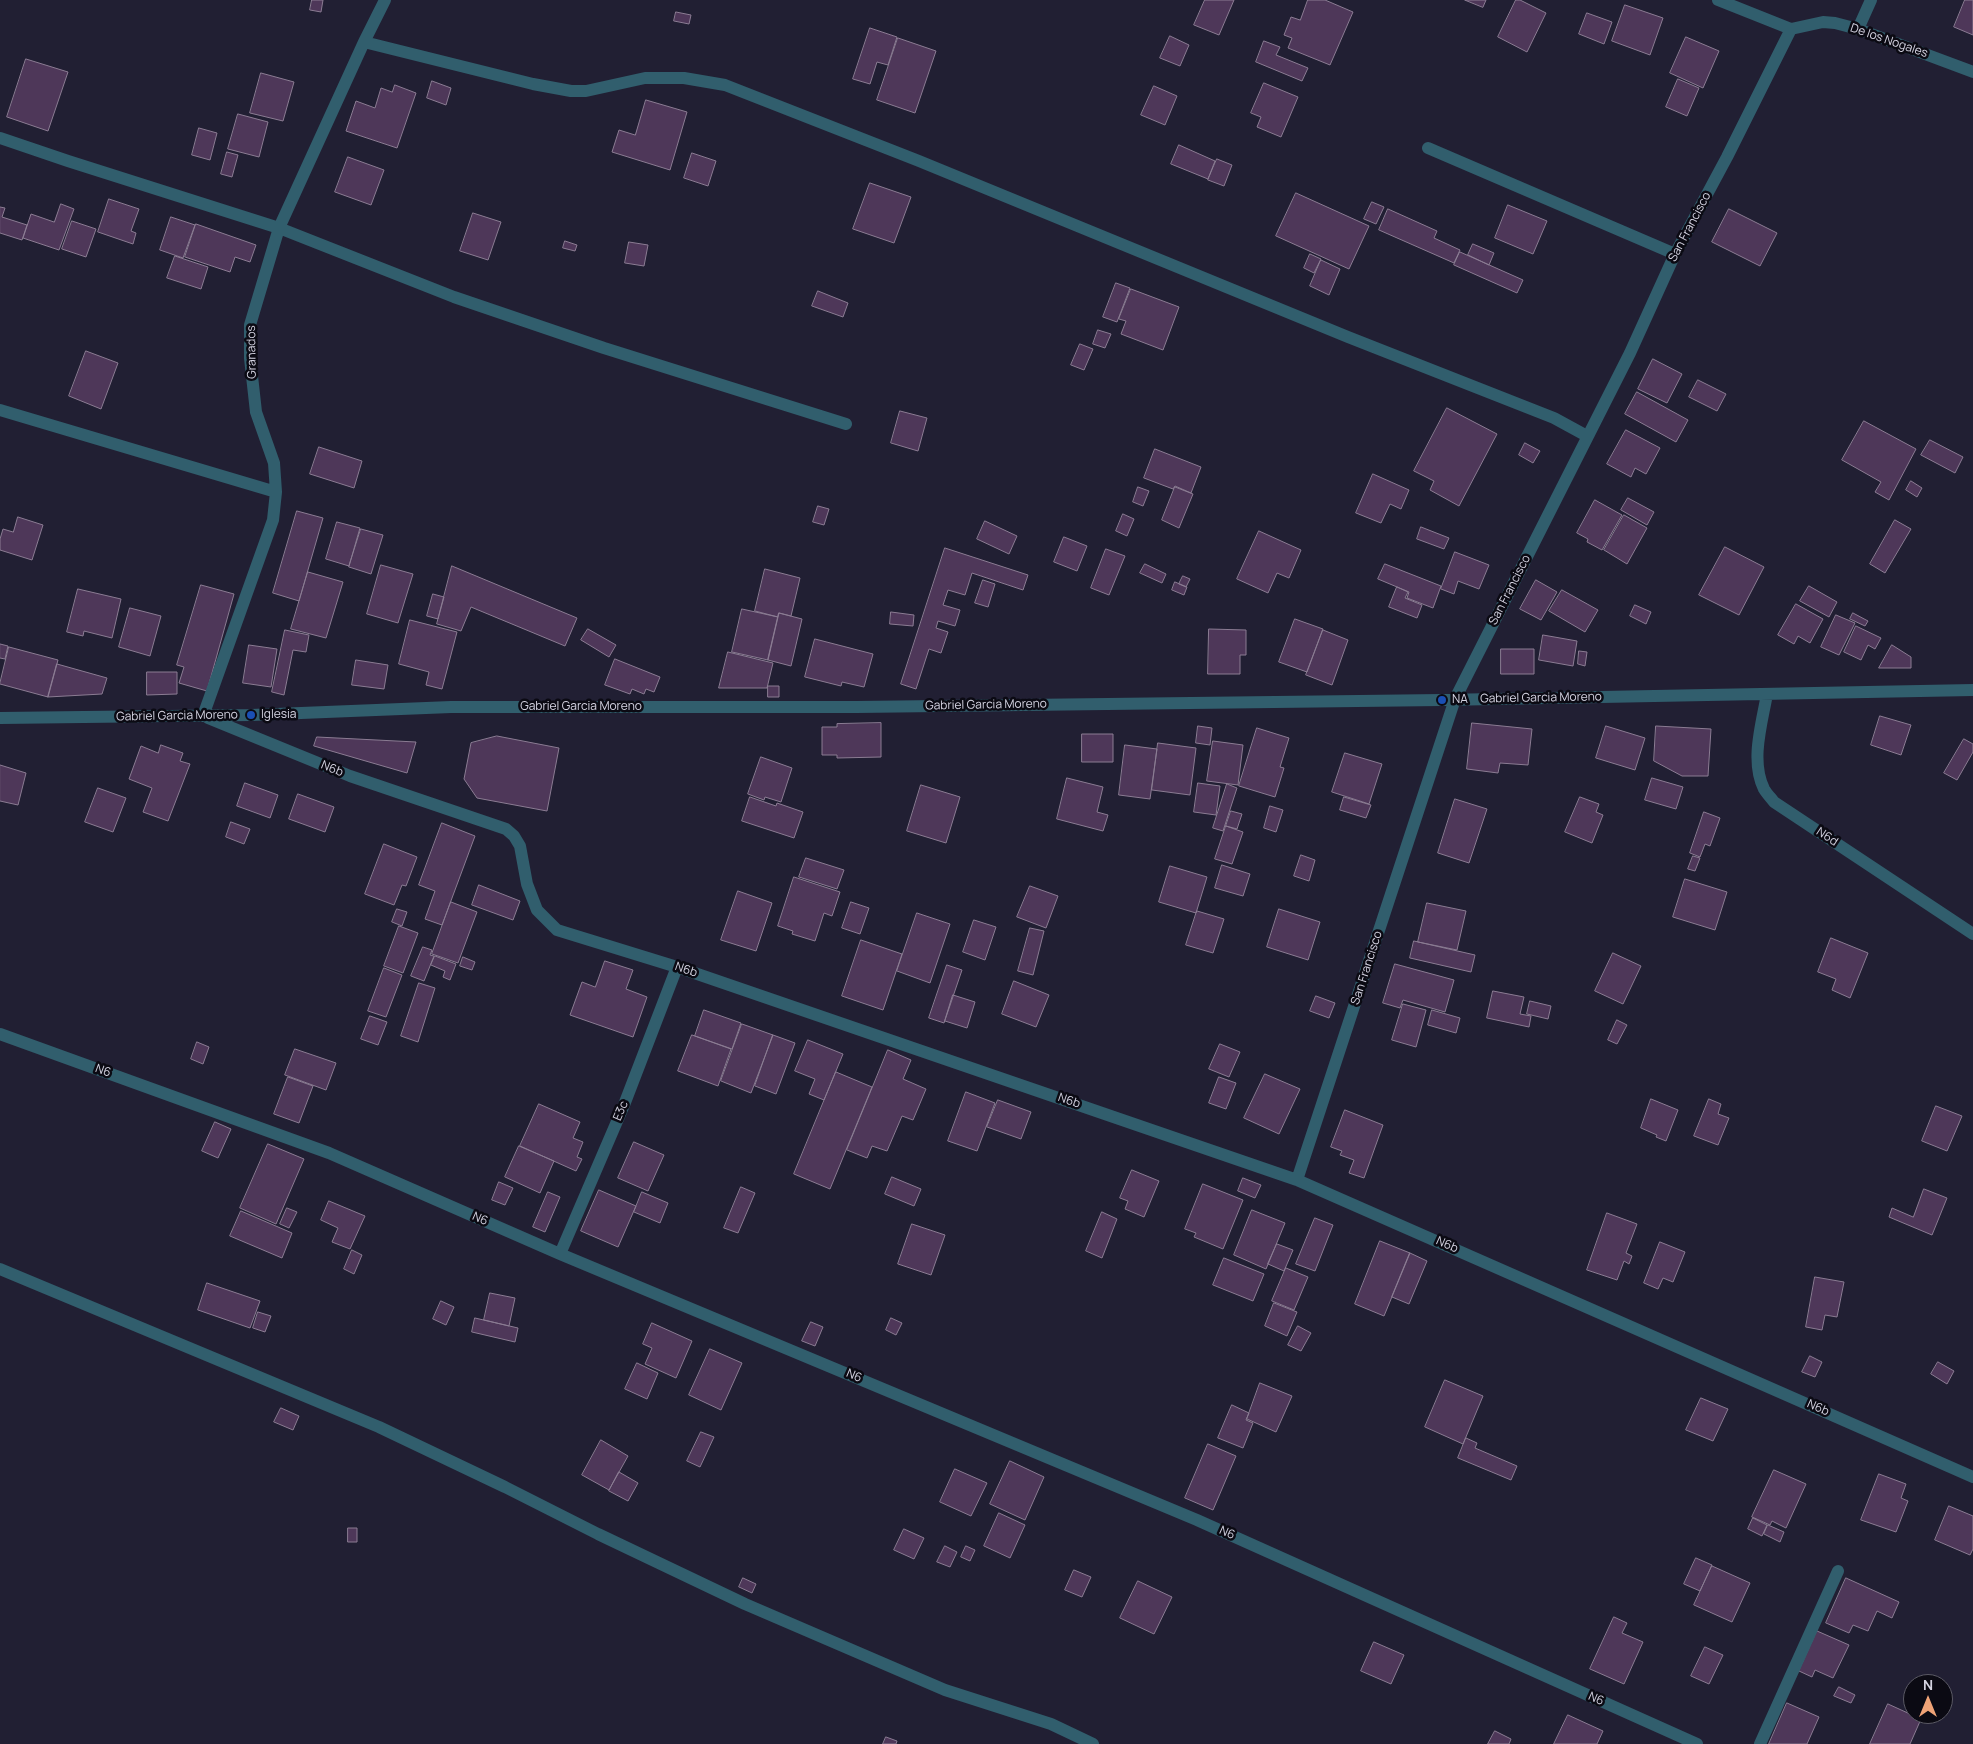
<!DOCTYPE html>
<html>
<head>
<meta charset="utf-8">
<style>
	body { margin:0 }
	#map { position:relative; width:1973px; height:1744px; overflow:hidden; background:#211f33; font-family:Manrope,sans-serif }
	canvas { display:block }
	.north { position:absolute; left:1903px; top:1674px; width:50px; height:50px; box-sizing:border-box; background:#0b0a13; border:1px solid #5b5a65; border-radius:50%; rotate:0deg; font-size:14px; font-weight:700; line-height:20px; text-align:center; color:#d4d3e1 }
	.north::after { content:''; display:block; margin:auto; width:18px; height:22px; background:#efa377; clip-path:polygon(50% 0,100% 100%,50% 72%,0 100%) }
</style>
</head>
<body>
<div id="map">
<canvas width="1973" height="1744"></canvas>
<div class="north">N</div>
</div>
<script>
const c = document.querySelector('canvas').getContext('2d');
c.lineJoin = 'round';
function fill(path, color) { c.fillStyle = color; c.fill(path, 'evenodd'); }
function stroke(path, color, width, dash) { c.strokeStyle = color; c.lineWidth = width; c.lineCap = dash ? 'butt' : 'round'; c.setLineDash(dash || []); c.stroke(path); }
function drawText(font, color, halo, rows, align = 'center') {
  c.font = font + ' Manrope,sans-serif'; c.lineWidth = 5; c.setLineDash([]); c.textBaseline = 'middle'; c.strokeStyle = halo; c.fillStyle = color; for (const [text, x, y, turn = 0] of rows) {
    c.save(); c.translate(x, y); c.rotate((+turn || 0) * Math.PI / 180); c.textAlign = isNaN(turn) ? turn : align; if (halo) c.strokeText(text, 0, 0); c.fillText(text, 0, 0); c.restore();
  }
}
const building = new Path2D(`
	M312 0H323L321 12 310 10Z
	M1205 0H1234L1219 35 1194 25Z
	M1308 0H1325L1353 12 1330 65 1288 48 1292 38 1284 35 1291 17 1300 20Z
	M1465 0H1486L1483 7Z
	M1516 0H1520L1546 13 1527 52 1498 37Z
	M1965 0H1973V35L1954 27Z
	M1625 5 1663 18 1650 55 1612 41Z
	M676 12 691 15 689 24 674 21Z
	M1587 13 1612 22 1604 44 1579 34Z
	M870 28 897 37 888 65 877 62 870 84 853 79Z
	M1170 36 1189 45 1180 66 1160 58Z
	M1686 37 1719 51 1703 88 1670 73Z
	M898 38 936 51 915 113 877 100Z
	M1264 41 1280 47 1276 55 1308 68 1302 81 1256 62Z
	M26 59 68 72 48 131 7 117Z
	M261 73 294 82 283 121 250 113Z
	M1678 79 1699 88 1687 116 1666 107Z
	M432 81 451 88 446 105 427 98Z
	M1264 83 1298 97 1281 137 1257 127 1261 117 1251 113Z
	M395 85 416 93 397 148 346 131 356 101 375 108 381 88 392 92Z
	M1154 86 1177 96 1165 125 1141 115Z
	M646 100 687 112 670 170 612 152 619 130 635 135Z
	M238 114 268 122 259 157 228 149Z
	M199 128 217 133 210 160 192 155Z
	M1179 145 1215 161 1208 179 1171 164Z
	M227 152 238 155 232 177 221 174Z
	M692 153 716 161 708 186 684 178Z
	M348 157 384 170 371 205 335 192Z
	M1217 159 1232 165 1224 186 1208 180Z
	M870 183 911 197 894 243 853 229Z
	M1296 193 1369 226 1349 269 1276 236Z
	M109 199 139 209 131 231 136 233 133 244 98 232Z
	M1372 202 1384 207 1376 224 1364 219Z
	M61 204 74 209 59 250 23 238 31 214 54 222Z
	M1508 205 1547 221 1533 254 1495 238Z
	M0 207 5 208 2 217 27 225 22 240 0 233Z
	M1388 209 1437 231 1434 238 1460 250 1454 263 1379 230Z
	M1729 209 1777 233 1760 266 1712 242Z
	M473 213 501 222 488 260 460 251Z
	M171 217 195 225 183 258 160 250Z
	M72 221 96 229 86 257 62 249Z
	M196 224 256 245 250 262 235 257 230 272 185 257Z
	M565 241 577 245 575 251 563 248Z
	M629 242 648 245 644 266 625 263Z
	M1473 244 1494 253 1489 265 1468 255Z
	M1460 252 1523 280 1517 293 1454 265Z
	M1310 254 1321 259 1314 273 1304 268Z
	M175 256 208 267 201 289 167 278Z
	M1321 260 1340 269 1329 295 1310 286Z
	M1116 283 1130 288 1117 322 1103 317Z
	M1131 289 1179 307 1163 350 1121 334 1126 321 1119 319Z
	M818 291 848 303 843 317 812 306Z
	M1098 330 1111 334 1105 348 1093 344Z
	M1080 344 1093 349 1084 370 1071 365Z
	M86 351 118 363 101 409 69 396Z
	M1653 359 1682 374 1667 403 1638 389Z
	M1698 380 1726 394 1717 411 1689 397Z
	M1637 392 1688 420 1676 442 1625 414Z
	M1447 408 1497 434 1459 506 1430 490 1434 481 1414 471Z
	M900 411 927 418 918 451 891 443Z
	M1864 421 1916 449 1889 500 1875 492 1881 482 1842 460Z
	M1626 430 1660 448 1646 474 1635 468 1631 477 1607 464Z
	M1930 440 1963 457 1955 473 1921 455Z
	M1525 443 1540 451 1533 463 1519 455Z
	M319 447 362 461 354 488 310 474Z
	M1155 449 1201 467 1191 493 1175 486 1173 489 1144 478Z
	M1373 474 1409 490 1401 509 1390 504 1381 523 1356 513Z
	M1911 481 1922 488 1917 497 1906 490Z
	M1138 487 1149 491 1143 506 1133 502Z
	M1175 487 1193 494 1179 528 1162 520Z
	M1628 498 1654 512 1647 525 1621 510Z
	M1595 500 1622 515 1602 550 1587 542 1588 539 1577 533Z
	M818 506 829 509 824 525 813 522Z
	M297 511 323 518 299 601 273 593Z
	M1123 514 1134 519 1127 536 1116 531Z
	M1624 515 1647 528 1627 564 1604 550Z
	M18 517 43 525 32 560 0 550V539L3 529 13 532Z
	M1895 520 1911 529 1885 573 1870 564Z
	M985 521 1017 536 1009 554 977 539Z
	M337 522 360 528 349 566 326 559Z
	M1421 527 1449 538 1444 549 1417 539Z
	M361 529 383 535 371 574 349 567Z
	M1259 531 1301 550 1289 578 1277 573 1268 593 1237 579Z
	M1064 537 1087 546 1077 571 1054 562Z
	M1725 547 1764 567 1739 615 1699 595Z
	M945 548 1028 575 1023 590 972 573 965 595 948 590 943 605 960 610 955 626 938 621 936 628 948 632 941 653 929 649 916 689 901 684Z
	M1106 549 1125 556 1109 595 1091 588Z
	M1455 552 1489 565 1479 589 1458 581 1454 594 1441 589Z
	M1145 564 1166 574 1162 583 1140 573Z
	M1385 564 1441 586 1433 608 1407 598 1409 592 1378 579Z
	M381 565 413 574 398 623 367 614Z
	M452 566 577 618 565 646 471 607 461 631 437 624Z
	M765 569 800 578 791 616 779 613 778 617 755 611Z
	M308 572 343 582 326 638 291 629Z
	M1183 576 1190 579 1186 587 1179 584Z
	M983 580 995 584 988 607 975 603Z
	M1536 580 1557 592 1541 620 1520 609Z
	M1175 582 1187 587 1184 595 1172 590Z
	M201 585 234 594 207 691 179 683 184 667 177 665Z
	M1809 586 1837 602 1829 617 1800 601Z
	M1397 587 1408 592 1405 598 1422 605 1417 618 1389 607Z
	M78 589 121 599 112 638 84 631 83 636 67 632Z
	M1562 590 1598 610 1585 632 1549 611Z
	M433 594 444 597 438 619 427 616Z
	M1796 604 1823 619 1810 643 1798 636 1794 644 1778 635Z
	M1635 605 1651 612 1646 624 1630 616Z
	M130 608 161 616 150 656 119 647Z
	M742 609 778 617 768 660 732 652Z
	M891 612 914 615 913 626 890 624Z
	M779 613 802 619 791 666 768 660Z
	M1853 613 1868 621 1865 626 1850 619Z
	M1836 615 1855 623 1839 655 1821 647Z
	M1295 619 1323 629 1307 672 1279 662Z
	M410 620 457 632 442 689 426 685 429 672 399 664Z
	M1856 626 1881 638 1875 649 1868 645 1861 660 1844 652Z
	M588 629 616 645 609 657 581 640Z
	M1209 629 1246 630V655H1240V674H1208Z
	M285 630 309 635 306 652 293 650 284 695 272 692Z
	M1323 630 1348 640 1332 685 1306 675Z
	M1543 635 1577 641 1573 666 1539 660Z
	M815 639 873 654 864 687 842 682 841 686 805 677Z
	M0 644 8 646 5 659 0 658Z
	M249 645 277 649 271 687 243 683Z
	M1892 645 1911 657V668H1879Z
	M9 647 58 660 48 697 0 684Z
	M1501 649H1534V674H1501Z
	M1579 651 1587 652 1585 666 1578 664Z
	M728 652 773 663 767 688H719Z
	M615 659 660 677 654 692 646 689 644 694 632 689 630 694 605 685Z
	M356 660 388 665 384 689 352 685Z
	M57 664 107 678 102 694 48 697Z
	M147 672H177V694L147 695Z
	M768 686H779V697H768Z
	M1880 716 1911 725 1901 755 1871 745Z
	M881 723V757L837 758V755H822V727H837V724Z
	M1472 723 1532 729 1528 765 1500 763 1498 773 1467 769Z
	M1198 726 1212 728 1210 745 1196 743Z
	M1606 726 1645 738 1635 770 1596 758Z
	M1656 726 1711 729 1708 776H1682L1654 761Z
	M1257 728 1289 738 1280 767 1284 768 1275 797 1239 786Z
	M1082 734H1113V762H1082Z
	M497 736 559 748 547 811 477 798 464 779 471 743Z
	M317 737 416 742 407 773 314 746Z
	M1964 739 1973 744V752L1957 780 1944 773Z
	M1213 741 1243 745 1238 785 1207 781Z
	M1158 743 1196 748 1190 795 1152 790Z
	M161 745 183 753 180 761 190 764 168 821 143 812 152 788 129 779 141 746 158 753Z
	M1125 745 1157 749 1150 799 1119 795Z
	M1345 753 1382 764 1369 804 1332 792Z
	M761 757 792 768 781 802 765 797 764 800 748 794Z
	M0 765 26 773 18 805 0 801Z
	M1067 778 1103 787 1097 812 1108 815 1103 831 1057 819Z
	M1652 778 1683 787 1676 809 1645 800Z
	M245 783 278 795 270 818 237 806Z
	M1198 783 1220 786 1216 815 1194 812Z
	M1227 784 1237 788 1223 831 1213 828Z
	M921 785 960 797 946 843 907 831Z
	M98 788 126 798 113 832 85 822Z
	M298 794 334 807 325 832 289 819Z
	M750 797 776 806 777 803 803 812 794 838 742 821Z
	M1344 797 1371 805 1366 818 1340 810Z
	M1580 797 1599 804 1596 812 1603 815 1592 843 1565 832Z
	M1455 799 1487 809 1469 863 1438 853Z
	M1270 806 1283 810 1276 832 1264 828Z
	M1231 811 1242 814 1237 829 1226 826Z
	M1704 812 1720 818 1710 846 1705 844 1700 857 1690 853Z
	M231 822 250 829 244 844 226 837Z
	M442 823 475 836 442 925 425 919 435 891 419 885Z
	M1226 826 1243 832 1232 864 1215 859Z
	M384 844 417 857 406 886 402 885 394 905 365 894Z
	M1301 855 1315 860 1309 881 1294 876Z
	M1693 856 1700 858 1695 871 1688 869Z
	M806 858 844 870 837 889 799 877Z
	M1222 865 1250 874 1243 896 1215 888Z
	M1170 866 1207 877 1196 913 1159 902Z
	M794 877 840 892 832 916 824 913 815 941 792 934 793 931 778 926Z
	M1685 879 1727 892 1715 930 1673 917Z
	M479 885 520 901 513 920 472 905Z
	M1030 886 1058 896 1046 928 1017 917Z
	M738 891 772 903 756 951 721 940Z
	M451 902 477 912 458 963 432 954Z
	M851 902 869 908 860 934 842 928Z
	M1427 903 1466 911 1457 950 1418 942Z
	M397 909 407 912 402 926 392 922Z
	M1279 909 1320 922 1308 960 1267 947Z
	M1197 911 1224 919 1213 953 1186 945Z
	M917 913 950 924 930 983 897 971Z
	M974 920 996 927 985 960 963 952Z
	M399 926 418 933 403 973 384 966Z
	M1030 928 1044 931 1033 975 1018 971Z
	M1831 938 1868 953 1850 998 1832 990 1836 979 1818 972Z
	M861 940 902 954 883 1010 842 996Z
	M1414 941 1475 955 1471 972 1410 958Z
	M423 947 432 950 430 955 434 956 424 981 411 976Z
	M1613 953 1641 966 1623 1004 1595 991Z
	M435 956 456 964 450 980 443 977 445 971 431 965Z
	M463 957 475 962 472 970 460 966Z
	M605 961 633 970 626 989 647 997 633 1037 570 1015 582 982 595 987Z
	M1395 964 1454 980 1445 1012 1403 1000 1400 1008 1383 1003Z
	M947 965 962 970 944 1023 929 1018Z
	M384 968 402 975 386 1017 368 1011Z
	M1014 981 1049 995 1036 1027 1002 1014Z
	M419 983 435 988 418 1042 401 1036Z
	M1493 991 1524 997 1520 1014 1531 1016 1529 1027 1487 1018Z
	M953 995 975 1002 967 1028 945 1021Z
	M1316 996 1335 1003 1329 1018 1310 1011Z
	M1530 1001 1551 1006 1548 1019 1527 1014Z
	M1403 1004 1426 1010 1416 1047 1392 1040Z
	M704 1010 741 1023 732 1049 695 1036Z
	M1432 1010 1460 1018 1456 1033 1428 1025Z
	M370 1016 387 1022 378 1045 361 1039Z
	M1617 1020 1627 1025 1617 1044 1608 1040Z
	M742 1024 773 1035 751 1093 721 1081Z
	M692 1035 731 1049 718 1086 678 1071Z
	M773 1035 795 1043 776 1094 755 1086Z
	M808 1040 843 1054 824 1100 809 1094 815 1079 795 1071Z
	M197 1042 209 1047 203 1064 191 1059Z
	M1220 1044 1240 1052 1229 1077 1209 1069Z
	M295 1049 336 1063 326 1090 285 1075Z
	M888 1050 911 1060 903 1079 926 1089 913 1120 902 1116 887 1151 872 1146 867 1158 847 1150Z
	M836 1072 872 1087 830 1189 794 1174Z
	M1265 1074 1300 1089 1279 1134 1244 1118Z
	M288 1077 313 1086 299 1123 274 1114Z
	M1219 1077 1236 1083 1226 1109 1209 1103Z
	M966 1092 995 1103 977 1151 948 1141Z
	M1651 1099 1678 1110 1666 1141 1656 1137 1657 1135 1641 1128Z
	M1709 1099 1721 1104 1718 1114 1729 1118 1718 1145 1694 1136Z
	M998 1100 1031 1112 1021 1139 987 1127Z
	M539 1104 580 1122 573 1138 583 1142 577 1157 582 1159 576 1171 520 1146Z
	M1936 1106 1962 1116 1947 1151 1922 1141Z
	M1345 1110 1383 1125 1364 1178 1349 1173 1354 1160 1340 1155 1342 1151 1331 1147Z
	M215 1122 231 1129 218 1158 202 1151Z
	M634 1142 664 1155 648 1191 618 1178Z
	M268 1144 304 1159 276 1224 240 1208Z
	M519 1146 554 1161 540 1193 505 1177Z
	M1132 1170 1159 1181 1144 1217 1125 1209 1128 1201 1120 1198Z
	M892 1177 921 1189 914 1206 885 1194Z
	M1243 1178 1261 1185 1255 1198 1238 1191Z
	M499 1182 513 1188 505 1205 492 1200Z
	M1203 1184 1243 1200 1223 1249 1194 1237 1196 1233 1185 1229Z
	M741 1187 755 1193 738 1233 724 1228Z
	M1924 1189 1947 1198 1932 1235 1889 1217 1892 1208 1913 1217Z
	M599 1190 636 1206 618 1247 581 1231Z
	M548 1192 560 1197 545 1232 533 1227Z
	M642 1192 668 1203 660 1223 634 1212Z
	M329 1201 365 1216 350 1249 332 1242 338 1228 321 1220Z
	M287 1208 297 1212 289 1228 280 1224Z
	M1252 1210 1285 1223 1266 1269 1234 1255Z
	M241 1211 292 1233 282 1258 230 1236Z
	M1102 1212 1117 1219 1102 1258 1086 1251Z
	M1607 1213 1637 1224 1626 1253 1632 1256 1629 1264 1624 1261 1617 1280 1587 1270Z
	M1315 1218 1333 1225 1315 1271 1296 1264Z
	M912 1224 945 1235 931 1275 898 1264Z
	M1380 1241 1410 1253 1384 1316 1355 1304Z
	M1660 1242 1685 1252 1673 1282 1663 1278 1658 1289 1644 1283Z
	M1277 1244 1293 1250 1284 1271 1268 1264Z
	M352 1250 362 1255 354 1274 344 1269Z
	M1410 1253 1427 1261 1409 1304 1392 1297Z
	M1224 1258 1264 1274 1253 1301 1213 1285Z
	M1286 1268 1308 1277 1294 1310 1272 1301Z
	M1815 1277 1844 1282 1837 1317 1825 1315 1822 1330 1806 1327Z
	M207 1283 260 1301 250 1328 198 1310Z
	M490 1293 515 1298 509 1326 484 1320Z
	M441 1301 454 1307 446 1325 433 1319Z
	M1274 1303 1297 1312 1287 1336 1265 1326Z
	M258 1312 271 1316 265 1332 253 1328Z
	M475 1318 518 1328 515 1342 472 1332Z
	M891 1318 902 1323 896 1335 886 1330Z
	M811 1322 823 1327 815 1346 802 1341Z
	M652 1323 692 1341 676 1378 645 1364 652 1348 643 1344Z
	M1298 1326 1311 1333 1301 1351 1288 1345Z
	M710 1349 742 1363 721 1410 689 1395Z
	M1810 1356 1822 1362 1815 1377 1802 1372Z
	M1938 1362 1954 1371 1947 1384 1931 1374Z
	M637 1363 658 1373 647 1399 625 1389Z
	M1445 1380 1483 1396 1463 1444 1425 1427Z
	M1260 1383 1292 1396 1276 1432 1247 1419Z
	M1701 1398 1728 1409 1713 1441 1686 1430Z
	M1232 1405 1249 1413 1246 1420 1253 1423 1243 1448 1218 1438Z
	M281 1408 299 1416 293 1430 274 1422Z
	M701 1432 714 1437 700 1467 687 1461Z
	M1466 1438 1477 1443 1475 1448 1517 1466 1511 1480 1458 1458Z
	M601 1440 628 1456 609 1490 582 1475Z
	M1208 1444 1236 1456 1213 1510 1185 1498Z
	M1010 1461 1044 1477 1025 1520 990 1504Z
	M955 1469 987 1483 971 1516 940 1502Z
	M1774 1470 1806 1484 1786 1528 1772 1521 1770 1525 1752 1517Z
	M619 1472 638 1483 628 1501 609 1491Z
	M1879 1474 1906 1484 1901 1498 1908 1501 1896 1532 1861 1520Z
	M1949 1506 1973 1516V1549L1970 1555 1935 1540Z
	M999 1513 1025 1525 1010 1558 984 1546Z
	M1753 1518 1767 1525 1762 1536 1748 1529Z
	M1768 1525 1784 1532 1780 1542 1764 1534Z
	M348 1528H357V1542H348Z
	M904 1529 924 1538 914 1559 894 1550Z
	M945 1546 957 1552 950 1567 937 1562Z
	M966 1546 975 1550 970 1561 961 1557Z
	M1696 1558 1712 1565 1700 1591 1684 1584Z
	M1712 1566 1750 1583 1732 1622 1694 1605Z
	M1074 1570 1091 1577 1082 1597 1065 1590Z
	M743 1578 756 1584 752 1593 739 1587Z
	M1846 1578 1899 1602 1892 1618 1877 1611 1868 1631 1853 1625 1849 1633 1826 1623Z
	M1138 1581 1172 1597 1154 1634 1120 1618Z
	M1614 1617 1627 1623 1622 1633 1643 1642 1624 1684 1590 1669Z
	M1817 1631 1849 1645 1833 1678 1815 1670 1812 1677 1799 1671Z
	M1374 1642 1404 1655 1391 1684 1361 1671Z
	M1705 1647 1723 1655 1709 1684 1691 1676Z
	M1839 1687 1855 1695 1851 1703 1834 1696Z
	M1787 1703 1819 1717 1807 1744H1769Z
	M1888 1704 1921 1719 1910 1744H1870Z
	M1568 1715 1603 1731 1597 1744H1554Z
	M1495 1731 1511 1739 1509 1744H1488Z
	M886 1737 897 1741 896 1744H883Z`);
fill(building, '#4e3759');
stroke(building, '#8b7c93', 1);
stroke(new Path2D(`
	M1718 0 1791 29 1823 22 1835 23 1858 29 1973 72
	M1858 29 1871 0
	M364 42 533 84 571 91H586L645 78H684L725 85 919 161 1348 337 1554 418 1587 436
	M0 138 68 161 279 228 454 297 604 348 846 424
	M1428 148 1675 254
	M0 410 276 492
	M1767 694C1762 723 1750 761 1764 789 1767 794 1771 798 1774 802L1973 934
	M203 716 273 520 276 492 274 463 256 412 250 358V325L279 228 364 42 385 0
	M0 718 251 715 451 707H856L1442 700 1973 690
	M208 718 350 776 506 829 514 836 520 846 527 884 537 910 557 930 677 967 1297 1180 1973 1477
	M0 1034 329 1153 560 1254 1197 1520 1697 1744
	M1297 1180 1455 699 1630 353 1675 254 1727 157 1791 29
	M560 1254 624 1105 677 967
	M0 1269 379 1427 505 1487 598 1534 745 1604 945 1690 1051 1724 1093 1744
	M1760 1744 1838 1571`), '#315e6d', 12);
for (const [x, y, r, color] of [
	[1442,700,5,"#1a4fb4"],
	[251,715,5,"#1a4fb4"]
]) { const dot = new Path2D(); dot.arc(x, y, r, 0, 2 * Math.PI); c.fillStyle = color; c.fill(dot); stroke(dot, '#0b0a13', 2); }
drawText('12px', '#d4d3e1', '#0b0a13', [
	["De los Nogales",1889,41,19],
	["San Francisco",1690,227,-62],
	["Granados",252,352,-91],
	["San Francisco",1510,590,-63],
	["Gabriel Garcia Moreno",1541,698,-1],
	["Gabriel Garcia Moreno",986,705,-1],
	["Gabriel Garcia Moreno",581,707],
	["Gabriel Garcia Moreno",177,716,-1],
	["N6b",332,769,22],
	["N6d",1827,837,33],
	["San Francisco",1367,968,-72],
	["N6b",686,970,19],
	["N6",103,1071,20],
	["N6b",1069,1101,19],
	["E3c",621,1111,-67],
	["N6",480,1219,24],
	["N6b",1447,1245,24],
	["N6",854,1376,23],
	["N6b",1818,1408,24],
	["N6",1227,1533,24],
	["N6",1596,1699,24]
]);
drawText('12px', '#d4d3e1', '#0b0a13', [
	["NA",1452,700],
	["Iglesia",261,715]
], 'left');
</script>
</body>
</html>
